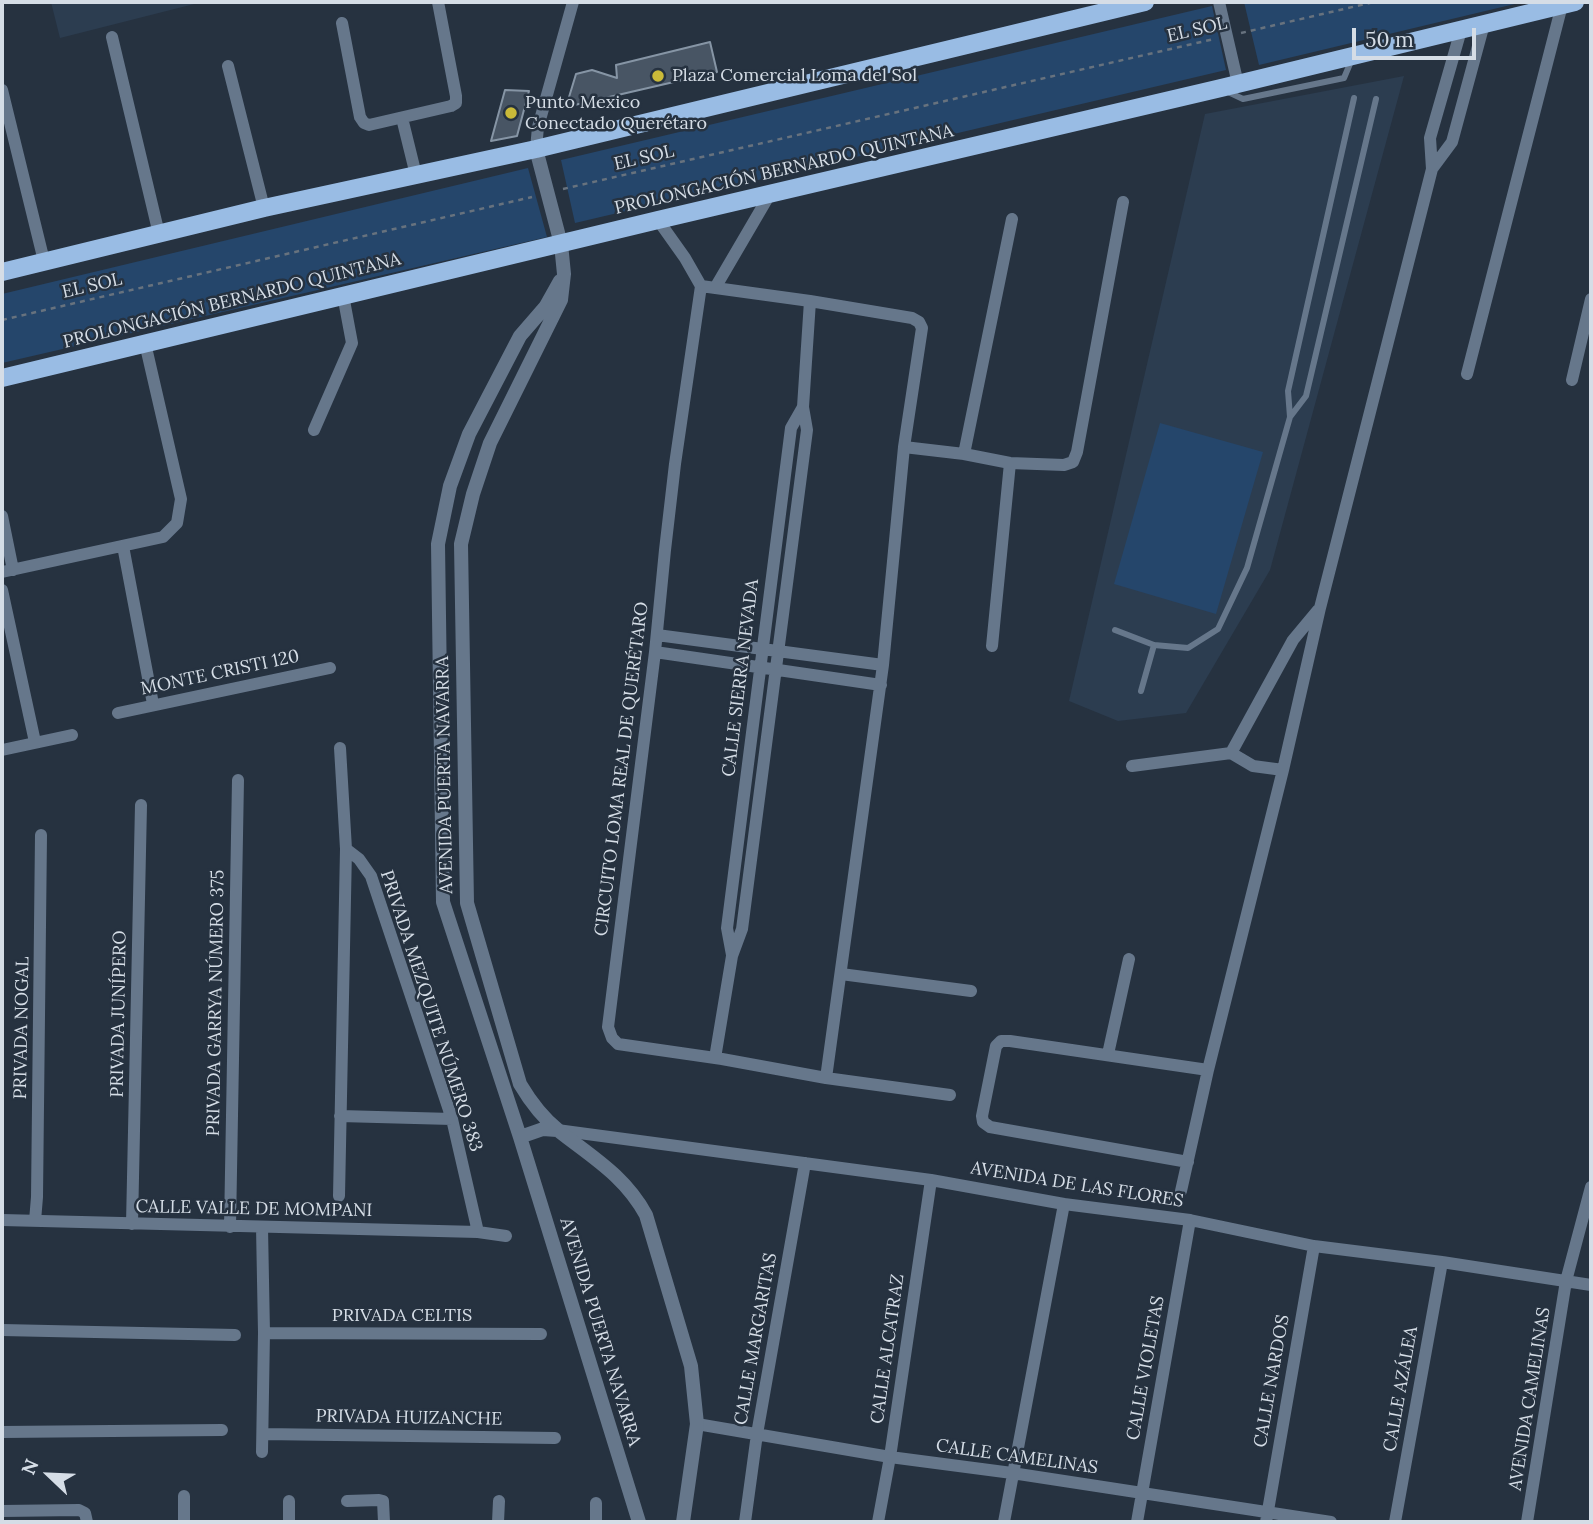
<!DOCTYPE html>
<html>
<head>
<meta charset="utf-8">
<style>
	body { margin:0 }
	#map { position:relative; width:1593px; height:1524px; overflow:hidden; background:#263240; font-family:Lora,serif }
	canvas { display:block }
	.frame { position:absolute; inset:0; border:4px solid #d5dde6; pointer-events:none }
	.north { position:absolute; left:14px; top:1440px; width:70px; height:70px; -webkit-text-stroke:5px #263240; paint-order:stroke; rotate:293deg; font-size:19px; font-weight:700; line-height:28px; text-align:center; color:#d5dde6 }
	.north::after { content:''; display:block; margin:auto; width:24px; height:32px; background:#d5dde6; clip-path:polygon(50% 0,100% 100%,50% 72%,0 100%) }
	.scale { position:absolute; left:1352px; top:28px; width:124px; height:32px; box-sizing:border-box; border:4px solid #d5dde6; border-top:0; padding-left:9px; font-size:21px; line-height:24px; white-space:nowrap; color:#d5dde6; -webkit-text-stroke:5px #263240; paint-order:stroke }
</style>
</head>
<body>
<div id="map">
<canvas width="1593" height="1524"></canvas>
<div class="frame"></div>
<div class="north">N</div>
<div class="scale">50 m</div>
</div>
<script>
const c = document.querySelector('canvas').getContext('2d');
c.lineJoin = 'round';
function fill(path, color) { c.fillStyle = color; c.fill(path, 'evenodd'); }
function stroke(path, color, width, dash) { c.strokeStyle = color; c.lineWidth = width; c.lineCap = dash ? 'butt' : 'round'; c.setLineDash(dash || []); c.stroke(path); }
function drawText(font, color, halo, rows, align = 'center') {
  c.font = font + ' Lora,serif'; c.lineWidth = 5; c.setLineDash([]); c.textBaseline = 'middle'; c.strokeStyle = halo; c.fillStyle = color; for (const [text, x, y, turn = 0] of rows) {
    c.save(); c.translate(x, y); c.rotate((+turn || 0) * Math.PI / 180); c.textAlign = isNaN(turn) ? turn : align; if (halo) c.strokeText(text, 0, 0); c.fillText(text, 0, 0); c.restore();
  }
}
fill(new Path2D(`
	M51 2H202L60 38Z
	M1404 76 1270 570 1186 713 1118 721 1069 701 1205 114Z`), '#2c3d50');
fill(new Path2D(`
	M1244 2H1523L1259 65Z
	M1212 6 1226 70 575 223 561 160Z
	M528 168 547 237 2 363V294Z
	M1160 423 1263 452 1216 614 1114 584Z`), '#25466b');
const building = new Path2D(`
	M710 42 717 72 566 107 576 74 592 70 617 78 616 65Z
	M505 90 529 91 517 136 491 141Z`);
fill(building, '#485564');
stroke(building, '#8695a5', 2);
stroke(new Path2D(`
	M1241 33 1374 2
	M563 189 1214 39
	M2 320 532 197`), '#67727e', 2.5, [5, 5]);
stroke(new Path2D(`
	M1226 91 1243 99 1344 78 1352 59
	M1290 417 1306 396 1376 99
	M1115 630 1154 645 1188 648 1218 629 1247 568 1290 417 1288 391 1354 98
	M1141 691 1154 645`), '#66778b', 6);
stroke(new Path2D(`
	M1219 2 1238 84
	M342 23 360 117 364 123 369 125 451 106 456 103V96L438 2
	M112 37 159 234
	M228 66 264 208
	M2 90 44 261
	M402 118 416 175
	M536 149 538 127 573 2
	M1432 169 1452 142 1484 24
	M658 220 685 258 701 286 675 464 665 550 655 652 608 1027 612 1038 618 1044 722 1059 826 1078 950 1095
	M701 286 810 301 912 318 919 322 922 328 904 447 883 665 826 1078
	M715 288 770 194
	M1467 374 1562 5
	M1572 380 1591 299
	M314 430 352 343 343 295
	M904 447 964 454 1010 463 1064 465 1073 462 1077 452 1123 202
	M964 454 1012 219
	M2 516 13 570
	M123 546 153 704
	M2 572 163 537 177 523 181 499 145 343
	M2 590 35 742
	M657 635 883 665
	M992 646 1010 463
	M655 652 881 685
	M118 713 330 668
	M2 750 72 735
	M1231 753 1293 640 1318 610
	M1132 766 1231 753 1253 766 1283 770
	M346 849 359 859 371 876 452 1119 478 1232
	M732 955 727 928 791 428 803 407
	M841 974 971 991
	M1108 1054 1129 959
	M715 1058 732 956 742 929 807 430 803 407 810 301
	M340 1116 452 1119
	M557 1130 931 1180 1064 1204 1190 1220 1314 1246 1442 1262 1591 1285
	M1188 1162 990 1127 983 1122 982 1116 996 1046 1001 1041H1010L1208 1070
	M1181 1191 1208 1070 1283 770 1320 608 1432 169 1430 138 1461 30
	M339 1196 346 849 340 748
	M2 1220 478 1232 506 1236
	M35 1221 37 1197 41 835
	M132 1224 141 805
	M230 1227 238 780
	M262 1227 264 1333 262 1452
	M2 1330 235 1335
	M264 1333 541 1334
	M697 1424 890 1457 1012 1473 1331 1522
	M2 1432 222 1430
	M263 1434 555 1438
	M347 1501 379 1500 383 1501 384 1522
	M2 1511 79 1510 85 1513 87 1522
	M184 1522V1496
	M289 1522V1501
	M498 1522 499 1501
	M596 1522V1503
	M745 1522 757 1434 805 1163
	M878 1522 890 1457 931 1180
	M1004 1522 1064 1204
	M1137 1522 1190 1220
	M1266 1522 1314 1246
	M1395 1522 1442 1262
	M1527 1522 1566 1281 1591 1187`), '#66778b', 12);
stroke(new Path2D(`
	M536 149 561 244 564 274 561 300 490 443 473 494 461 544 467 903 520 1084C530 1101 543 1118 559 1131 592 1157 625 1176 646 1215L691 1366 697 1424 683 1522
	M560 281 546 306 520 336 469 434 450 486 438 544 443 902 520 1137 639 1522
	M520 1137 543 1129 557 1130`), '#66778b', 14);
stroke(new Path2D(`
	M2 272 264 208 536 149 1145 2
	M2 378 658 220 1221 88 1575 2`), '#99bce4', 18);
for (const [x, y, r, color] of [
	[658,76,7,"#caba39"],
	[511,113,7,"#caba39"]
]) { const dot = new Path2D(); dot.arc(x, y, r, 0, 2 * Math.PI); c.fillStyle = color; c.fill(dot); stroke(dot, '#263240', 2.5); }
drawText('18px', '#d5dde6', '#263240', [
	["EL SOL",1197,30,-13],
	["EL SOL",644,158,-13],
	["PROLONGACIÓN BERNARDO QUINTANA",784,170,-13],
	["EL SOL",92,286,-13],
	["PROLONGACIÓN BERNARDO QUINTANA",232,301,-14],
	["MONTE CRISTI 120",220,673,-12],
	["CALLE SIERRA NEVADA",741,678,-83],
	["CIRCUITO LOMA REAL DE QUERÉTARO",622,769,-83],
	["AVENIDA PUERTA NAVARRA",445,775,-91],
	["PRIVADA GARRYA NÚMERO 375",216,1003,-89],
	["PRIVADA MEZQUITE NÚMERO 383",431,1011,72],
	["PRIVADA JUNÍPERO",119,1014,-89],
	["PRIVADA NOGAL",22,1028,-89],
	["AVENIDA DE LAS FLORES",1077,1185,9],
	["CALLE VALLE DE MOMPANI",254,1209,1],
	["PRIVADA CELTIS",402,1316],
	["AVENIDA PUERTA NAVARRA",600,1332,73],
	["CALLE MARGARITAS",756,1339,-80],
	["CALLE ALCATRAZ",888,1349,-82],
	["CALLE VIOLETAS",1146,1368,-80],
	["CALLE NARDOS",1272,1381,-80],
	["CALLE AZÁLEA",1401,1389,-80],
	["AVENIDA CAMELINAS",1530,1399,-81],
	["PRIVADA HUIZANCHE",409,1418,1],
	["CALLE CAMELINAS",1017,1457,8]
]);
drawText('18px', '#d5dde6', '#263240', [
	["Plaza Comercial Loma del Sol",672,76],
	["Punto Mexico",525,103],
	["Conectado Querétaro",525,124]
], 'left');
</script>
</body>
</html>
